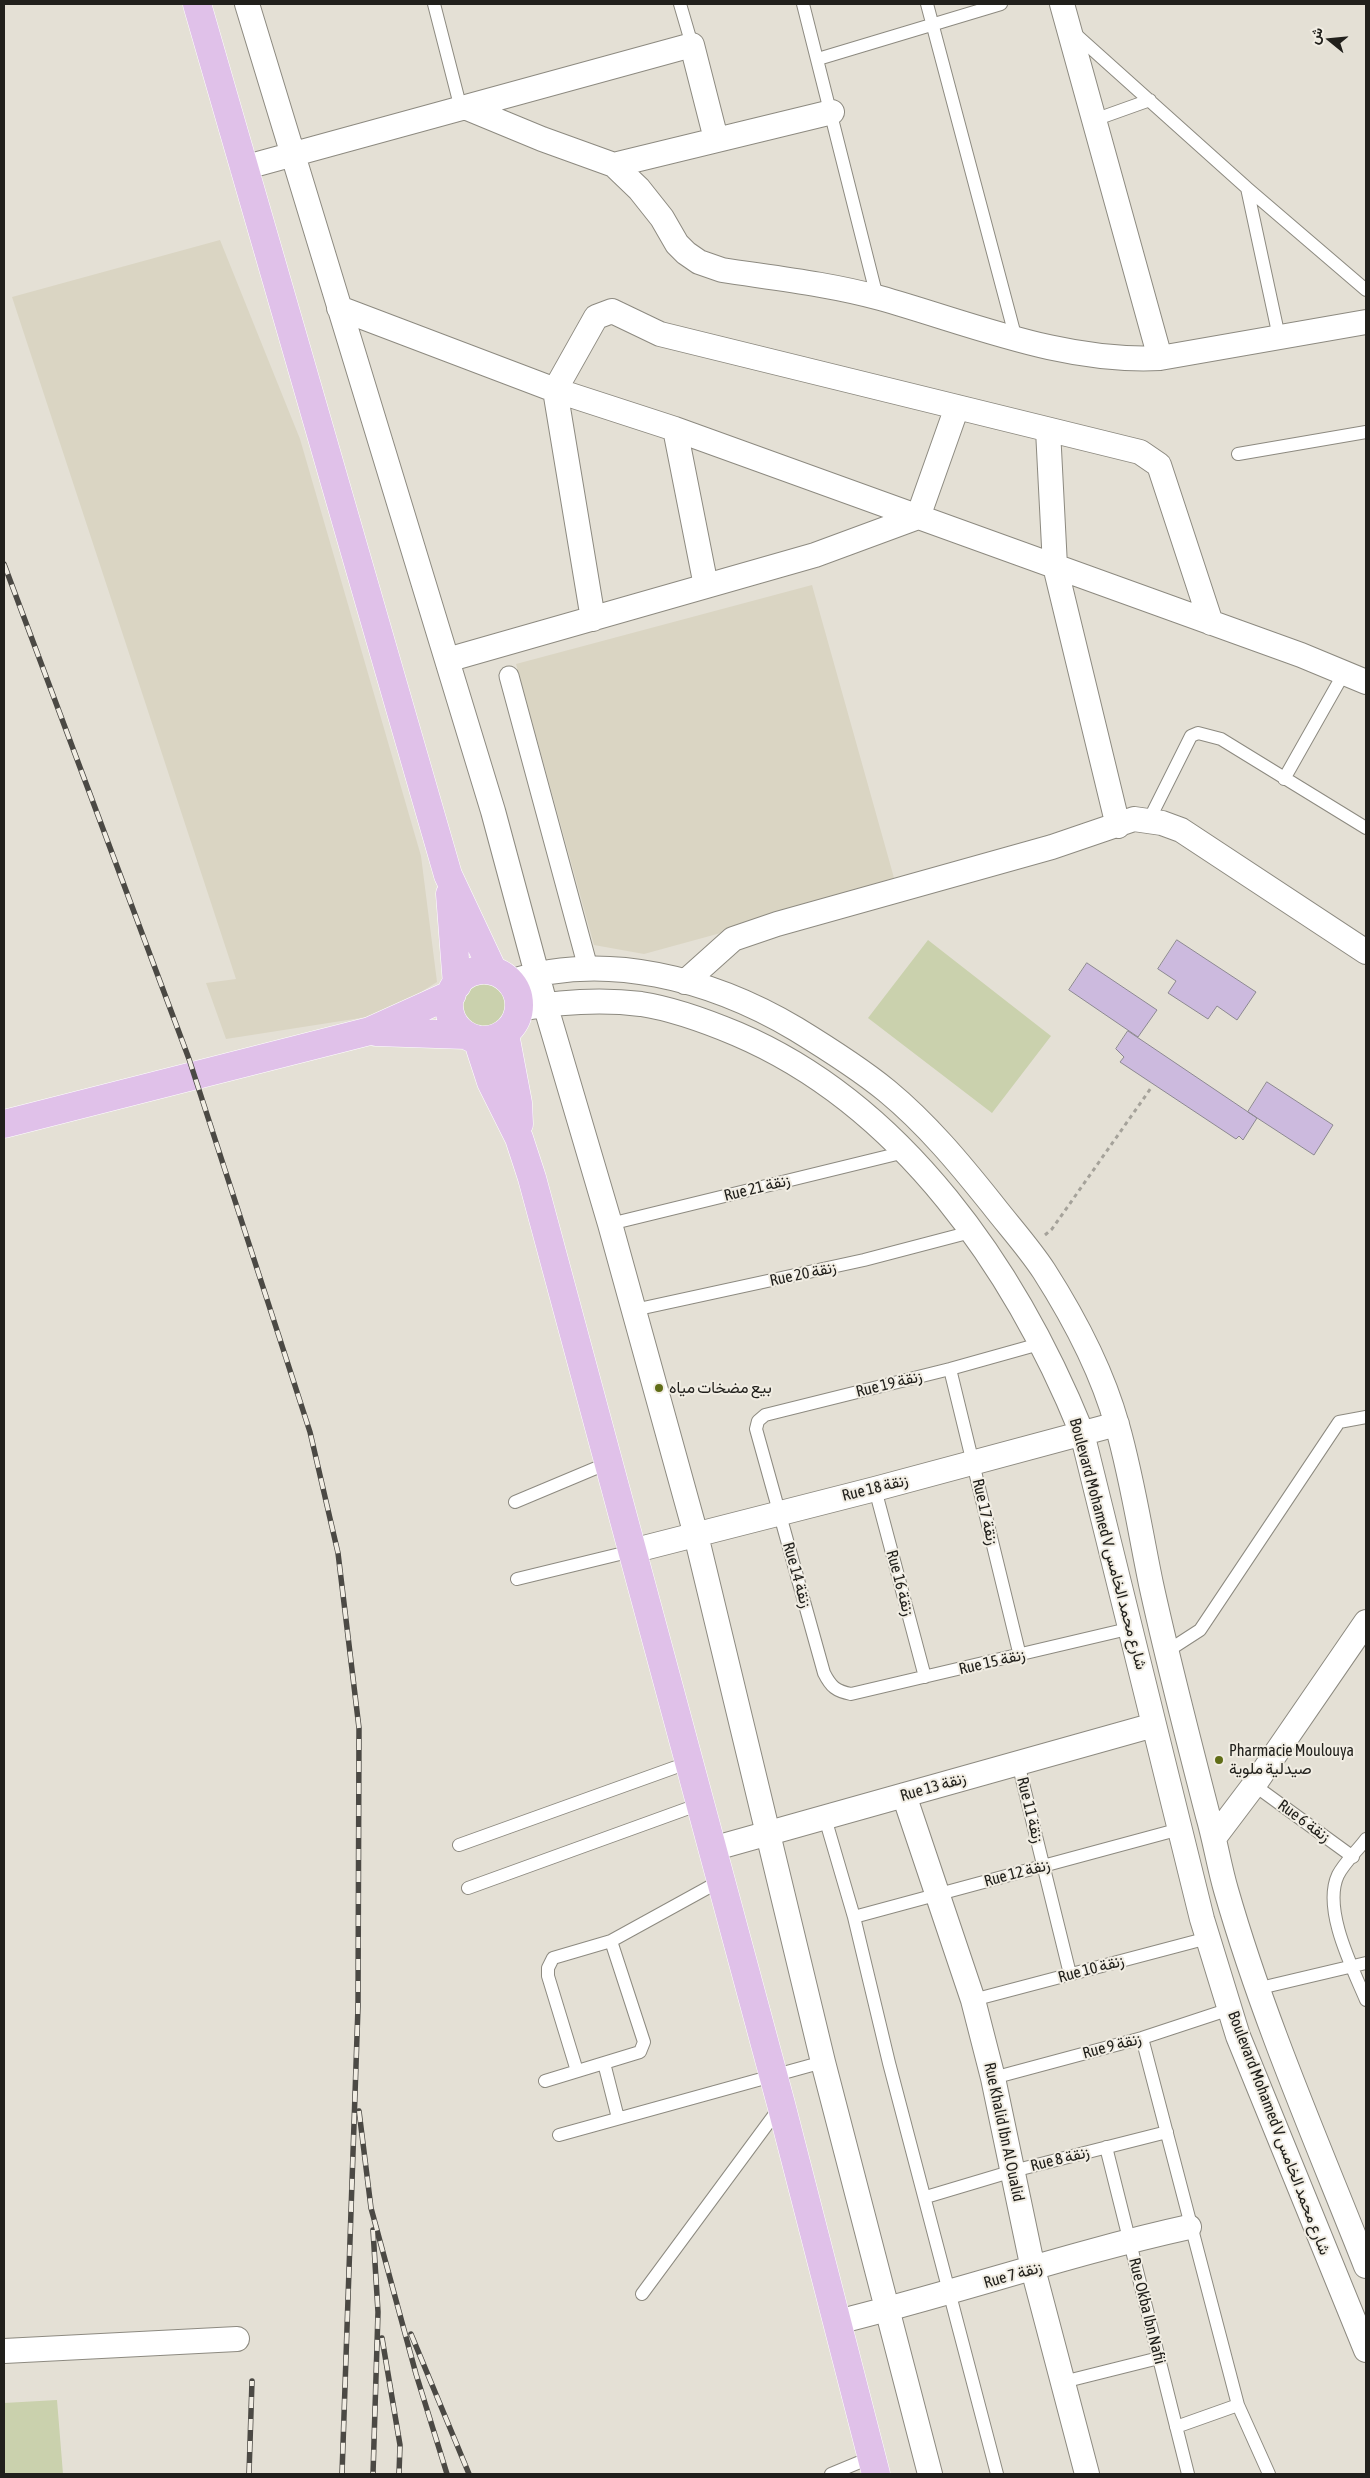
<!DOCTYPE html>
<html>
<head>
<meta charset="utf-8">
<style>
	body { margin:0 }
	#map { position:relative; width:1370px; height:2478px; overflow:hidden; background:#e4e0d5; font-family:"Asap Condensed",Vazirmatn,sans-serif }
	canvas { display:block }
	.frame { position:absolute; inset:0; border:5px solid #21201c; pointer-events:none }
	.north { position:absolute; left:1305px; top:15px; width:50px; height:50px; -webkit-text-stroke:4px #f1ede3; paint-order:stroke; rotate:287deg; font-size:14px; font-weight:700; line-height:20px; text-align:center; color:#21201c }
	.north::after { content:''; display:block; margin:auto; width:18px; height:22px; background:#21201c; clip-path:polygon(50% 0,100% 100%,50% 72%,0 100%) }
</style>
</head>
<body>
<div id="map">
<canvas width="1370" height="2478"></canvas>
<div class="frame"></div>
<div class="north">ش</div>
</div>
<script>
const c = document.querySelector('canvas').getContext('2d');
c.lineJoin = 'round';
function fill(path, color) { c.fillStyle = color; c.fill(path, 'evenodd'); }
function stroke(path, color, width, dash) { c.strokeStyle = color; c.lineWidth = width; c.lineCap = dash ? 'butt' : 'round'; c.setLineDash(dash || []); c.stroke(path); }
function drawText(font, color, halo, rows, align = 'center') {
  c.font = font + ' "Asap Condensed",Vazirmatn,sans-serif'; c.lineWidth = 4; c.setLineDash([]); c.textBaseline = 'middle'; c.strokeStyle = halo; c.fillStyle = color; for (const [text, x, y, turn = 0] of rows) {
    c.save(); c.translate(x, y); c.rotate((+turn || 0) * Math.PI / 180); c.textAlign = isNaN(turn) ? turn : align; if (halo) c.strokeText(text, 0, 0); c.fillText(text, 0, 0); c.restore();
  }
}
fill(new Path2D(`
	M220 240 300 439 421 856 437 982 386 1014 226 1039 206 983 236 979 12 297Z
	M812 585 896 885 644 954 594 945 516 664Z`), '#dad5c3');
fill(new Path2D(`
	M928 940 1051 1036 992 1113 868 1018Z
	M458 1004a26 26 0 1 1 52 0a26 26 0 1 1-52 0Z
	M57 2400 63 2474H4V2403Z`), '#cad1ad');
const building = new Path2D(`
	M1177 940 1256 992 1237 1020 1217 1006 1208 1019 1168 993 1176 981 1158 969Z
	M1087 963 1157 1010 1138 1037 1069 990Z
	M1128 1031 1257 1118 1243 1140 1239 1136 1236 1139 1120 1062 1124 1057 1116 1049Z
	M1267 1082 1333 1125 1314 1155 1248 1112Z`);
fill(building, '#ccbade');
stroke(building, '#8c8891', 1);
const service = new Path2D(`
	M434 4 461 109
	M680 4 692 45
	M803 4 877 297
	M927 4 1016 339
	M1073 32 1247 188 1366 290
	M818 59 1001 4
	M1094 120 1150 100
	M1247 188 1279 337
	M1238 454 1366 432
	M1284 779 1344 673
	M1149 820 1191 736 1198 733 1221 739 1366 828
	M610 1224 905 1152
	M634 1310 864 1260 971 1232
	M1043 1343 950 1369 765 1415 758 1421 756 1429 824 1673C831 1687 836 1691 851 1694L1132 1628
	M950 1369 1020 1656
	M875 1489 925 1677
	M515 1502 608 1463
	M517 1579 632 1551
	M1166 1652 1200 1630 1339 1422 1366 1417
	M1018 1763 1070 1974
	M1254 1785 1353 1857
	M825 1818 854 1917 889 2063 997 2474
	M1366 1839C1358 1850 1344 1863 1338 1875 1322 1909 1353 1969 1366 2000
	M459 1845 690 1762
	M468 1888 700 1804
	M854 1917 1180 1829
	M1256 1989 1366 1963
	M973 2000 1208 1938
	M1142 2038 1238 2405 1269 2474
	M604 2063 618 2118
	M577 2071 548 1976V1968L553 1958 611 1941 720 1881
	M993 2078 1142 2038 1230 2009
	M545 2081 640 2052 644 2042 611 1941
	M559 2135 823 2062
	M1106 2147 1188 2474
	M926 2197 1013 2171 1167 2132
	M642 2294 780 2107
	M1063 2382 1159 2358
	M1176 2427 1238 2405
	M831 2474 872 2457`);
const pedestrian = new Path2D(`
	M509 676 587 964`);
const minor = new Path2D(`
	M247 4 493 811 545 1004 610 1224 696 1535 823 2062 930 2474
	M1062 4 1160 358
	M467 108 542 139 614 165 639 189 662 218 677 244 686 253 699 262 722 270C774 278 829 284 880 298 972 324 1063 363 1160 358L1366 322
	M614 165 832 112
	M243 168 692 45 716 139
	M339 308 555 390 675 429 1301 655 1366 682
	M675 429 706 586
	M1048 430 1055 566 1118 826
	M593 619 555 390 596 317 612 311 660 334 1140 452 1159 465 1211 623
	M447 660 815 555 918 517 957 407
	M510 982C604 950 712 979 796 1029 827 1048 859 1068 887 1091 927 1124 960 1164 992 1204 1009 1226 1029 1248 1044 1271 1074 1318 1102 1371 1117 1425 1132 1477 1140 1531 1151 1584 1168 1662 1188 1738 1208 1816 1215 1840 1219 1866 1226 1890 1263 2019 1317 2142 1366 2266
	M685 982 733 939 777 924 1052 847 1134 819 1162 823 1181 830 1366 952
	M519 1009C559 1002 601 999 641 1004 674 1009 706 1021 737 1034 903 1105 1016 1270 1082 1433L1202 1919 1238 2036 1366 2350
	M632 1551 875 1489 1117 1424
	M904 1795 973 2000 993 2078 1033 2269 1087 2474
	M1214 1838 1254 1785 1366 1622
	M712 1849 1154 1725
	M837 2322C955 2293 1071 2253 1189 2227
	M4 2351 237 2339`);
const primary = new Path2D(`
	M197 4 448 875 493 971
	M450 894 457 985
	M449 1005a35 35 0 1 1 70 0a35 35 0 1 1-70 0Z
	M376 1032 466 1035
	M505 1034 518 1103 519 1124
	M477 1039 491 1082 519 1138 532 1178 781 2104 876 2474
	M4 1124 370 1031 452 994`);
stroke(service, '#8d8a80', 14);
stroke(pedestrian, '#8d8a80', 21);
stroke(minor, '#8d8a80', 26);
stroke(primary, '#fff', 29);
stroke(new Path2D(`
	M1045 1235 1052 1229 1151 1088`), '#a5a29a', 3, [4, 4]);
stroke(service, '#fff', 12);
stroke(pedestrian, '#fff', 19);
stroke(minor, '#fff', 24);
stroke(primary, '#e0c1e9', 28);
const rail = new Path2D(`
	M4 564 189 1059 310 1432 338 1553 359 1728 358 2007 342 2474
	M359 2111 371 2208 416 2374 447 2474
	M373 2230 378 2312 373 2474
	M411 2334 469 2474
	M382 2338 400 2445 399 2474
	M249 2474 252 2381`);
stroke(rail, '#4b4944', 5.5);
stroke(rail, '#f1ede3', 4, [11]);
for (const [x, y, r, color] of [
	[659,1388,5,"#606d17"],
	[1219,1760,5,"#606d17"]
]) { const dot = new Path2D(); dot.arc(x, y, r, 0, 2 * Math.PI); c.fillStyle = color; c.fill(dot); stroke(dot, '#f1ede3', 2); }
drawText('16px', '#21201c', '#f1ede3', [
	["Rue 21 زنقة",757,1188,-14],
	["Rue 20 زنقة",803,1274,-12],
	["Rue 19 زنقة",889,1384,-14],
	["Rue 18 زنقة",875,1488,-14],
	["Rue 17 زنقة",985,1512,77],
	["Boulevard Mohamed V شارع محمد الخامس",1108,1544,75],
	["Rue 14 زنقة",797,1575,74],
	["Rue 16 زنقة",900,1583,75],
	["Rue 15 زنقة",992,1662,-13],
	["Rue 13 زنقة",933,1787,-16],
	["Rue 11 زنقة",1030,1810,76],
	["Rue 6 زنقة",1304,1821,36],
	["Rue 12 زنقة",1017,1873,-15],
	["Rue 10 زنقة",1091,1969,-15],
	["Rue 9 زنقة",1112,2046,-15],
	["Rue Khalid Ibn Al Oualid",1004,2132,78],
	["Boulevard Mohamed V شارع محمد الخامس",1279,2133,69],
	["Rue 8 زنقة",1060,2159,-14],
	["Rue 7 زنقة",1013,2275,-16],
	["Rue Okba Ibn Nafii",1147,2311,76]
]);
drawText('16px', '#21201c', '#f1ede3', [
	["بيع مضخات مياه",669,1388],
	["Pharmacie Moulouya",1229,1751],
	["صيدلية ملوية",1229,1769]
], 'left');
</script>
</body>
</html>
